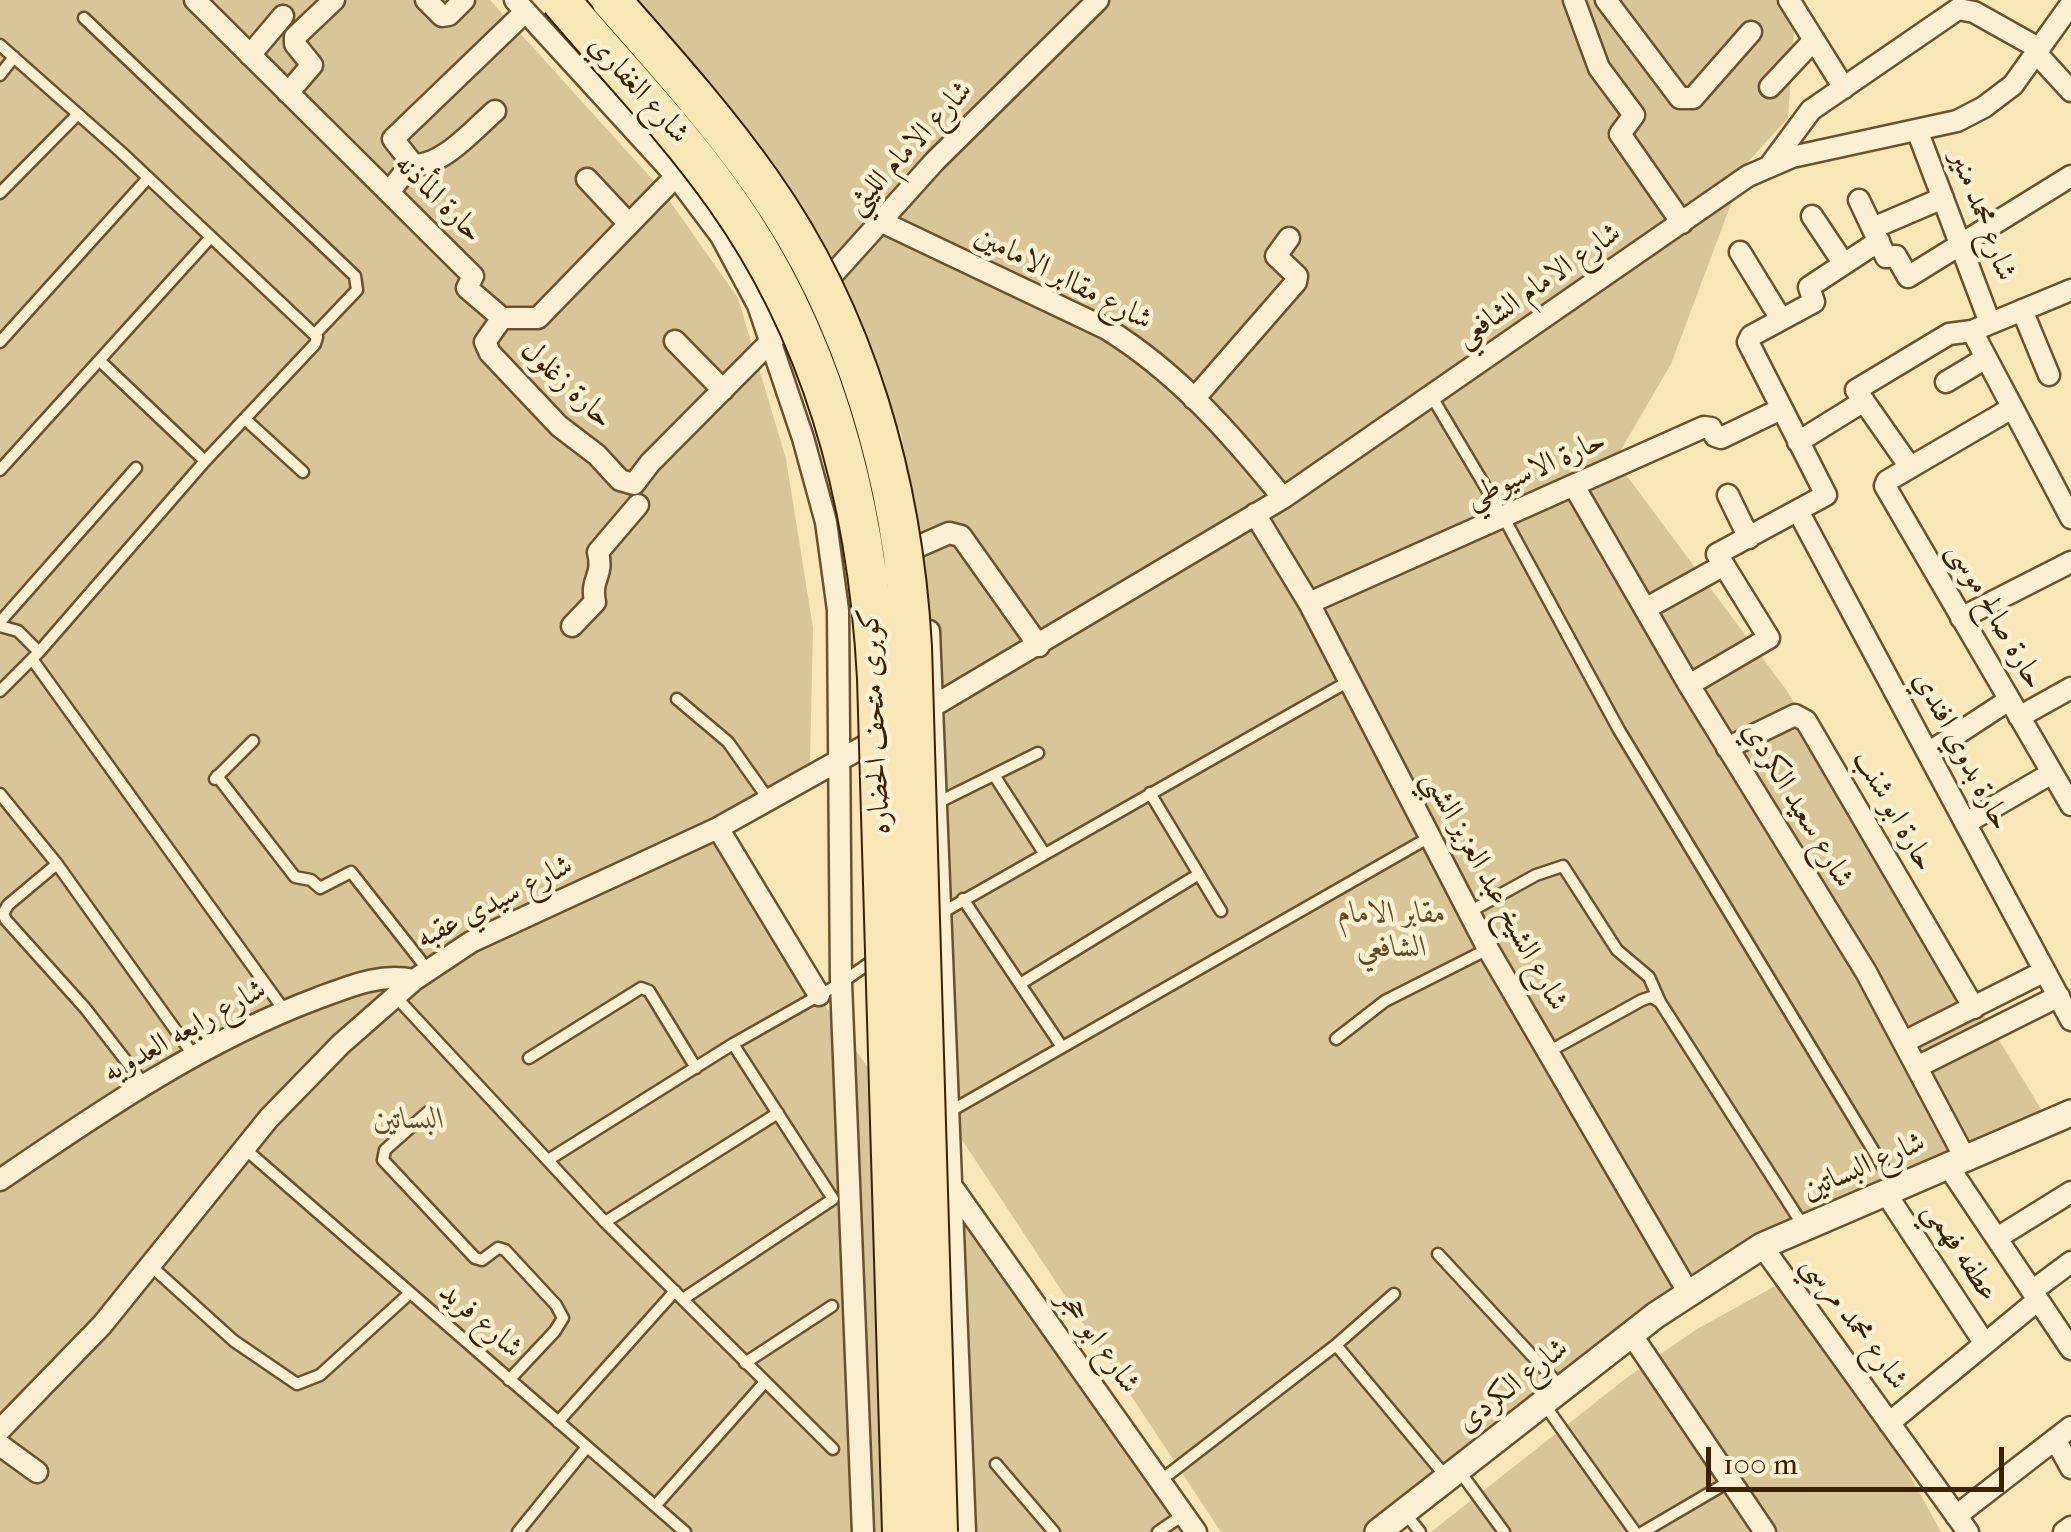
<!DOCTYPE html>
<html>
<head>
<meta charset="utf-8">
<style>
	body { margin:0 }
	#map { position:relative; width:2071px; height:1532px; overflow:hidden; background:#f8e6b7; font-family:"IM FELL French Canon",serif }
	canvas { display:block }
	.scale { position:absolute; left:1706px; top:1447px; width:298px; height:45px; box-sizing:border-box; border:5px solid #392101; border-top:0; padding-left:12px; font-size:30px; line-height:35px; white-space:nowrap; color:#392101; -webkit-text-stroke:8px #faefd0; paint-order:stroke }
</style>
</head>
<body>
<div id="map">
<canvas width="2071" height="1532"></canvas>
<div class="scale">100 m</div>
</div>
<script>
const c = document.querySelector('canvas').getContext('2d');
c.lineJoin = 'round';
function fill(path, color) { c.fillStyle = color; c.fill(path, 'evenodd'); }
function stroke(path, color, width, dash) { c.strokeStyle = color; c.lineWidth = width; c.lineCap = dash ? 'butt' : 'round'; c.setLineDash(dash || []); c.stroke(path); }
function drawText(font, color, halo, rows, align = 'center') {
  c.font = font + ' "IM FELL French Canon",Amiri,serif'; c.lineWidth = 9; c.setLineDash([]); c.textBaseline = 'middle'; c.strokeStyle = halo; c.fillStyle = color; for (const [text, x, y, turn = 0] of rows) {
    c.save(); c.translate(x, y); c.rotate((+turn || 0) * Math.PI / 180); c.textAlign = isNaN(turn) ? turn : align; if (halo) c.strokeText(text, 0, 0); c.fillText(text, 0, 0); c.restore();
  }
}
fill(new Path2D(`
	M0 0H490L662 190 738 298 786 459 813 628 810 762 704 828 1185 1532H0Z
	M626 0H1796L1788 118 1746 164 1671 364 1615 460 1787 691 2047 1119 1751 1248 1371 1532H1221L939 1105 928 790 945 721 901 433 842 303Z
	M1799 1273 1941 1532H1431L1629 1376 1697 1329Z`), '#d8c598');
const service = new Path2D(`
	M84 18 355 276 357 290 316 333
	M0 45 122 153 317 337 315 344 205 461 39 652 0 691
	M0 75 14 57
	M0 193 78 114
	M0 342 148 178
	M100 361 205 461
	M1432 397 1504 518 1619 730 1896 1188
	M245 419 303 472
	M0 470 211 237
	M0 622 136 468
	M0 626 18 631 39 652
	M32 659 284 1010
	M677 699 728 742 769 800
	M994 775 1044 853
	M217 776 295 877 311 880 320 888 351 872 428 970
	M215 779 253 741
	M1150 793 1221 911
	M0 794 57 864 194 1056
	M937 803 1038 753
	M57 864 8 905 3 914 6 920 85 1008 144 1084
	M963 899 1062 1047
	M1469 912 1536 875 1563 866 1617 950 1649 977 1660 1002
	M938 915 1349 681
	M1020 984 1199 874
	M396 997 605 1222 833 1449
	M1336 1039 1385 1001 1488 949
	M1548 1052 1642 1000 1651 997 1660 1002 1804 1227
	M529 1058 641 988 649 991 696 1068
	M428 1112 385 1150 383 1160 475 1258 482 1260 498 1248 505 1250 556 1305 563 1318 555 1331 509 1380
	M949 1112 1428 838
	M244 1148 685 1532
	M548 1160 733 1044 841 983 875 959
	M605 1222 778 1113
	M1438 1254 1562 1388
	M151 1266 234 1341 297 1384 320 1375 410 1293
	M683 1299 833 1199 733 1044
	M1336 1345 1447 1478
	M745 1363 832 1306
	M1544 1404 1635 1532
	M558 1422 675 1291
	M996 1464 1054 1532
	M1458 1469 1504 1532
	M1160 1481 1336 1345 1394 1294
	M655 1506 765 1382
	M1405 1513 1420 1532
	M518 1532 587 1447
	M1158 1532 1183 1515
	M1643 1532 1730 1481`);
const minor = new Path2D(`
	M195 0 473 276 467 288 502 318H538L676 176
	M426 0 442 16 449 15 464 0
	M515 0 676 176 721 236 758 305 803 438 826 522 838 610 841 983 863 1532
	M1574 0 1599 68 1634 115 1620 134 1682 223
	M1606 0 1680 98H1693L1751 32
	M1789 0 1844 88
	M2037 54 2071 91
	M250 55 283 16
	M1770 87 1814 40
	M288 93 312 65 295 44V37L334 0
	M1917 130 1990 323
	M1771 164 1811 110 1958 9 1974 12 2040 49
	M412 165C442 167 473 130 495 111
	M587 179 629 224
	M389 192 412 163 393 139 525 12
	M1859 200 1886 257 1896 256 1908 277 2071 176
	M1812 216 1844 264
	M882 222 1107 329C1178 373 1231 434 1283 498
	M1873 228 1943 198
	M1740 252 1781 319
	M818 291 935 161 1098 0
	M2022 310 2049 375
	M502 318 485 342 490 353 559 426 597 455 620 480 634 484 650 463 778 334
	M1972 331 2071 518
	M675 341 723 390
	M1946 382 1986 358
	M1194 399 1296 282 1297 276 1276 256 1289 238
	M2012 408 1887 481 1885 486 2071 805
	M1798 442 1864 401
	M1910 467 1856 390 1949 334 1972 331 2071 290
	M1574 486 1689 685 1866 972 1965 1158
	M1728 495 1749 538
	M1798 511 2071 1020
	M1255 514 1309 603 1488 949 1688 1292
	M917 547 949 533 961 536 1039 646
	M1309 603 1704 427 1711 428 1715 436 1721 438 1781 409
	M1645 609 1724 565
	M1961 618 2071 562
	M572 626 595 602C590 577 604 578 598 552L638 505
	M929 631 965 1532
	M1689 685 1769 638 1717 554 1826 495 1748 342 1751 336 1814 302 1809 287 1879 241
	M2019 717 2071 688
	M910 720 1283 498 1748 176 1792 157 1957 121 1984 107 2013 85 2071 4
	M1727 748 1795 715 1806 721 1974 1008
	M1928 753 2009 700
	M1966 823 2052 773
	M718 828 819 995
	M1904 1042 2045 971
	M1917 1067 2059 996
	M1948 1166 2071 1349
	M0 1180C101 1111 203 1041 318 998 351 986 379 973 414 980
	M953 1188 1196 1532
	M1885 1192 1985 1344
	M1997 1238 2071 1192
	M1762 1246 1968 1532
	M2032 1291 2071 1262
	M1631 1334 1765 1532
	M1889 1423 2038 1300
	M0 1430 102 1325 269 1118 341 1044 414 980 471 942 718 828 881 737
	M2055 1439 2071 1468
	M0 1445 37 1472
	M1956 1516 2071 1427
	M2064 1532 2071 1527`);
const tertiary = new Path2D(`
	M1378 1532 1656 1315 1762 1246 2071 1113`);
stroke(service, '#69522e', 15);
stroke(minor, '#69522e', 25);
stroke(tertiary, '#69522e', 30);
stroke(service, '#faefd0', 10);
stroke(minor, '#faefd0', 20);
stroke(tertiary, '#faefd0', 25);
const motorwayBridge = new Path2D(`
	M560 0C615 65 676 128 726 199 826 340 868 507 877 678L902 1532
	M611 0C662 58 716 118 761 182 857 317 903 483 912 647L938 1532`);
stroke(motorwayBridge, '#392101', 42, []);
stroke(motorwayBridge, '#f8e6b7', 38);
drawText('30px', '#392101', '#faefd0', [
	["شارع الغفاري",638,90,48],
	["شارع الامام الليثي",910,148,-47],
	["حارة المأذنه",438,199,45],
	["شارع محمد منير",1982,216,69],
	["شارع مقاابر الامامين",1063,279,27],
	["شارع الامام الشافعي",1539,286,-35],
	["حارة زغلول",566,385,43],
	["حارة الاسيوطي",1536,470,-24],
	["حارة صالح موسى",1995,616,60],
	["كوبرى متحف الحضاره",876,721,-93],
	["حارة بدوي افندي",1961,751,62],
	["شارع سعيد الكردي",1797,805,59],
	["حارة ابو شنب",1893,811,60],
	["شارع الشيخ عبد العزيز الشبي",1494,891,61],
	["شارع سيدي عقبه",495,903,-27],
	["شارع رابعه العدويه",185,1032,-29],
	["شارع البساتين",1864,1167,-23],
	["عطفه فهمي",1960,1252,57],
	["شارع فريد",480,1321,41],
	["شارع محمد مرسي",1854,1323,54],
	["شارع ابو حجر",1098,1342,55],
	["شارع الكردى",1513,1386,-38]
]);
drawText('italic 30px', '#614a27', '#faefd0', [
	["مقابر الامام",1392,915],
	["الشافعي",1392,949],
	["البساتين",409,1121]
]);
</script>
</body>
</html>
